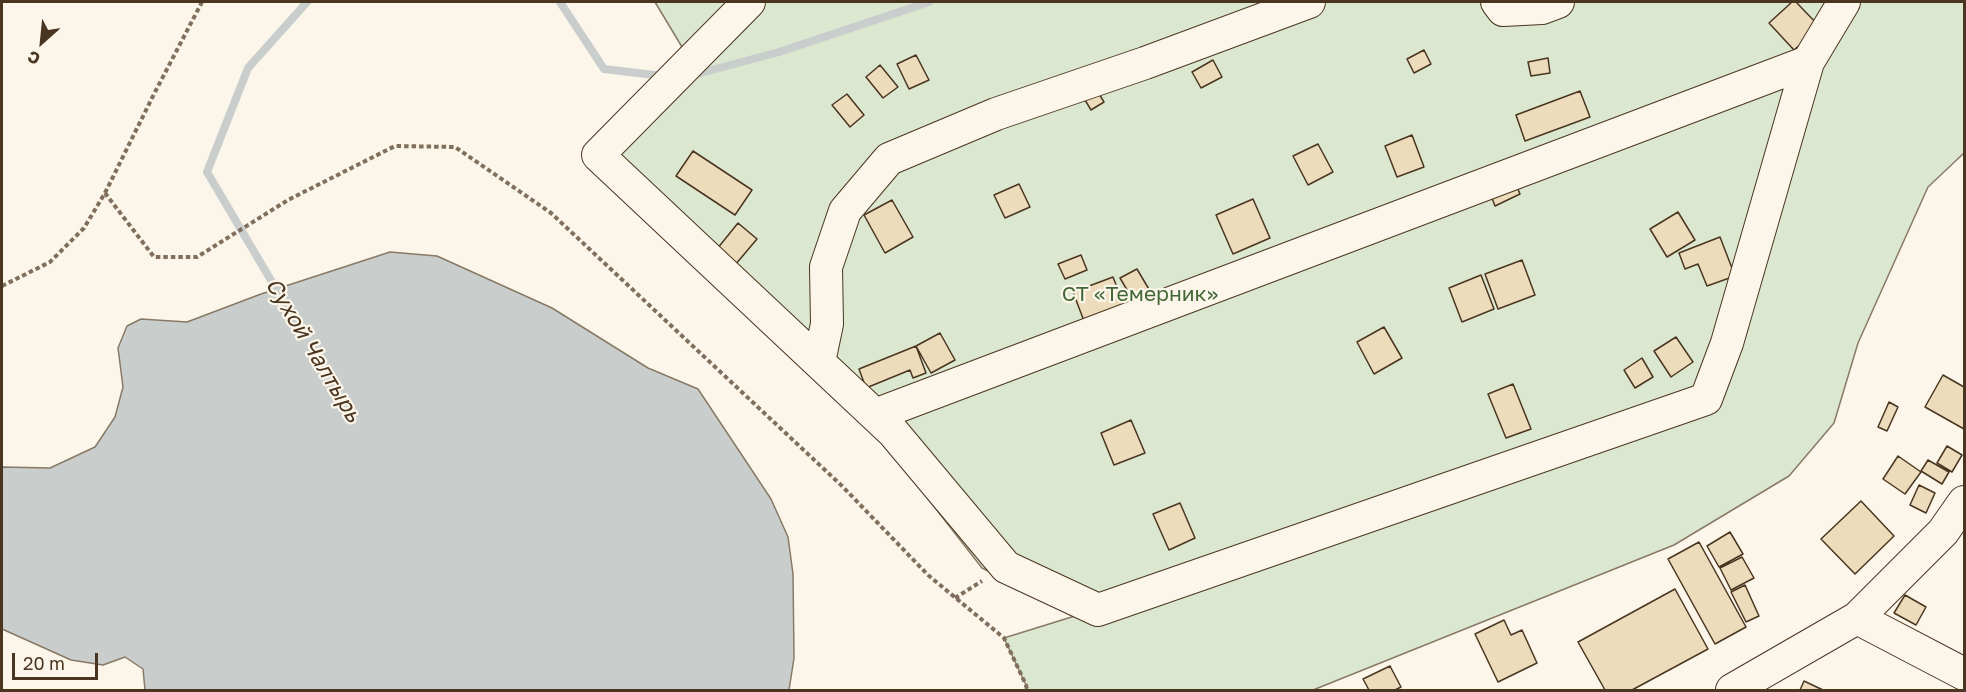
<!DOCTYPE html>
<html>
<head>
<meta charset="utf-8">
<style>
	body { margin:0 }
	#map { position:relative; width:1966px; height:692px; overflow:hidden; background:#fbf6e9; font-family:"Golos Text",sans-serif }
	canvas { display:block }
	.frame { position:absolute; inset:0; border:3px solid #4a3520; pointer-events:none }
	.north { position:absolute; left:12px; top:12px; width:60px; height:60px; -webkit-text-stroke:4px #fbf6e9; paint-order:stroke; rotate:207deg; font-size:16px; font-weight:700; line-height:24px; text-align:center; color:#4a3520 }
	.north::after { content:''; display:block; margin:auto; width:21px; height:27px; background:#4a3520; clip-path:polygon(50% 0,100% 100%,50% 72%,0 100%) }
	.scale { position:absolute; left:12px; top:653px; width:86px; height:27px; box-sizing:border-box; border:3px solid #4a3520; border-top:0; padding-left:8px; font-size:18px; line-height:21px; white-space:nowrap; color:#4a3520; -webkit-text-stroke:4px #fbf6e9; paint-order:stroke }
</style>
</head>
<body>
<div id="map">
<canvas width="1966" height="692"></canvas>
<div class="frame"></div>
<div class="north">С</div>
<div class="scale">20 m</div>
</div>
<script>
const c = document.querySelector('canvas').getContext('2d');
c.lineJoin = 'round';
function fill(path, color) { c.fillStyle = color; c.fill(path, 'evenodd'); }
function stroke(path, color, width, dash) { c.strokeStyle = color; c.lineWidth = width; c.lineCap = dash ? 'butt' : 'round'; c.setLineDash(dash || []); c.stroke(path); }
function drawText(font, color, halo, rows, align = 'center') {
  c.font = font + ' "Golos Text",sans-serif'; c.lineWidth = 4.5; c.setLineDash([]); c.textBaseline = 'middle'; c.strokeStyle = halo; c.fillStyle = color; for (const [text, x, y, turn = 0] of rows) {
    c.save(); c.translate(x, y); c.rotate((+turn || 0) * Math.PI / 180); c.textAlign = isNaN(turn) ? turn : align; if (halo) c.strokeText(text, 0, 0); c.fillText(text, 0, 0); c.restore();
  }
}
const green = new Path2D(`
	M655 2H1964V153L1928 187 1858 343 1834 423 1789 476 1674 545 1313 690H1027L1026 685 1004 638 1078 615 982 568 865 418 585 157 682 47Z`);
fill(green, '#dce7d0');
stroke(green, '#887966', 1.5);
const water = new Path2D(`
	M390 252 437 256 552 308 648 368 698 389 771 499 788 537 793 574 794 658 789 690H145L143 669 125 657 103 665 71 660 2 629V467L50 468 95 447 115 417 123 387 118 348 127 326 141 319 187 322 261 294Z`);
fill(water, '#c9cecd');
stroke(water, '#887966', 1.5);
stroke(new Path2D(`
	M560 2 604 69 663 76
	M693 75 779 52 929 2
	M282 299 207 172 248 68 307 2`), '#c9cecd', 8);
const building = new Path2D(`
	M1792 2H1796L1820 27 1794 50 1769 23Z
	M1424 50 1431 64 1414 73 1407 59Z
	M916 55 929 80 909 89 897 64Z
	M1548 58 1550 73 1531 76 1528 62Z
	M1213 60 1222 77 1201 88 1192 72Z
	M880 65 898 87 883 98 866 77Z
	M1095 87 1104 102 1091 110 1082 95Z
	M1580 91 1590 117 1525 141 1516 115Z
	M847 94 864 115 850 127 832 105Z
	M1412 135 1424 167 1397 177 1385 146Z
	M1318 144 1333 172 1308 185 1293 156Z
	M693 151 752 190 735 215 676 176Z
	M1515 182 1520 194 1495 206 1490 193Z
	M1019 184 1030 207 1005 218 994 195Z
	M1253 199 1270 238 1233 254 1216 215Z
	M892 200 913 237 885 253 864 215Z
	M1678 212 1695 240 1667 257 1650 229Z
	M738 223 757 239 735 265 717 249Z
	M1720 237 1735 276 1707 286 1698 264 1685 269 1679 253Z
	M1081 255 1087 270 1065 279 1058 264Z
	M1522 260 1535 295 1498 309 1485 274Z
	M1137 269 1150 291 1133 300 1120 278Z
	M1481 275 1494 309 1462 322 1449 288Z
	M1113 277 1127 313 1084 321 1073 292Z
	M1384 327 1402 358 1374 374 1357 342Z
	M940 333 955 360 931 373 916 346Z
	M1676 337 1693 362 1671 377 1654 351Z
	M916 346 926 373 913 378 910 370 866 388 859 369Z
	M1642 358 1653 377 1635 388 1624 370Z
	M1943 375 1964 387V429L1925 407Z
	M1513 384 1531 429 1506 438 1488 394Z
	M1889 402 1898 407 1887 431 1878 427Z
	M1131 420 1145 453 1114 465 1101 433Z
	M1947 446 1962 455 1952 472 1937 463Z
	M1898 456 1921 472 1905 494 1883 479Z
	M1928 460 1949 472 1942 484 1921 471Z
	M1919 485 1935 493 1926 513 1910 505Z
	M1861 501 1894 536 1855 574 1821 539Z
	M1180 503 1195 538 1169 550 1153 514Z
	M1730 532 1743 554 1719 567 1707 546Z
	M1699 542 1746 627 1715 644 1668 559Z
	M1742 557 1754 578 1731 590 1720 568Z
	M1745 585 1759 616 1746 622 1731 592Z
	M1675 589 1708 649 1632 690H1605L1578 642Z
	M1905 595 1926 607 1916 625 1894 613Z
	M1504 620 1511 635 1522 630 1537 663 1498 682 1475 634Z
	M1390 666 1401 687 1395 690H1369L1363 679Z
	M1804 681 1823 690H1800Z`);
fill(building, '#ecdcbc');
stroke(building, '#4a3520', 1.5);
const minor = new Path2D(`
	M749 2 598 155 893 432 1006 567 1098 610 1706 399 1727 343 1808 62 1844 2
	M1497 2 1503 10 1542 8 1558 2
	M819 362 827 324 826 267 845 211 889 159 996 114 1145 63 1309 2
	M875 415 1808 62
	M1857 618 1964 674
	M1732 690 1857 618 1943 532 1964 502`);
stroke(minor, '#4a3520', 34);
stroke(new Path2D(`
	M105 193 154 94 202 2
	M2 286 50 262 84 228 105 193 154 257H197L288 200 395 146 455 147 551 213 842 486 928 575 1004 638 1026 685 1027 690
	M955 598 982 581`), '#7f6f5c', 4, [4.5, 3]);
stroke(minor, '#fbf6e9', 32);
drawText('21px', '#436837', '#fbf6e9', [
	["СТ «Темерник»",1140,294]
]);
drawText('italic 22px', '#4a3520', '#fbf6e9', [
	["Сухой Чалтырь",313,350,59]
]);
</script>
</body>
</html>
